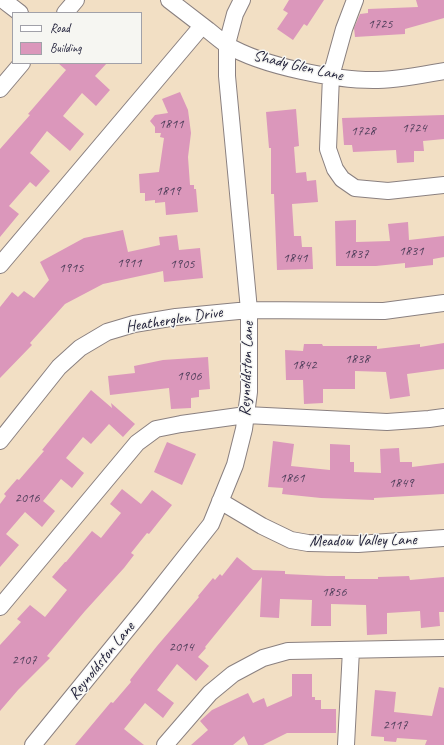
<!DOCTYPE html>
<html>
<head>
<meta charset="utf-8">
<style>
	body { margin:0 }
	#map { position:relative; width:444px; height:745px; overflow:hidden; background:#f2dfc4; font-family:Caveat,sans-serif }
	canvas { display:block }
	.legend { position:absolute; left:12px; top:12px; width:130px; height:52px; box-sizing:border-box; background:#f6f6f2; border:1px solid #a1a1a9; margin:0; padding:5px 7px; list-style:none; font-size:12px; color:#22223b }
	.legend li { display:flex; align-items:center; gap:8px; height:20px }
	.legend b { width:20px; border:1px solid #a1a1a9 }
</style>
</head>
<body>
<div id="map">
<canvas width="444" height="745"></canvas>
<ul class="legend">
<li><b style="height:5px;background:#fff"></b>Road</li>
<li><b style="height:11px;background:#db97bb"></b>Building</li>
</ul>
</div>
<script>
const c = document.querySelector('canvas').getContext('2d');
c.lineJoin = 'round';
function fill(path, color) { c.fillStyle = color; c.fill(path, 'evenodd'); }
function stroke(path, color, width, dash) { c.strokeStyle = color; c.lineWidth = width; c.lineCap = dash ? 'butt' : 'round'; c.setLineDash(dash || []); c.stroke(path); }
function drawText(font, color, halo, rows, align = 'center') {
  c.font = font + ' Caveat,sans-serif'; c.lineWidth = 3; c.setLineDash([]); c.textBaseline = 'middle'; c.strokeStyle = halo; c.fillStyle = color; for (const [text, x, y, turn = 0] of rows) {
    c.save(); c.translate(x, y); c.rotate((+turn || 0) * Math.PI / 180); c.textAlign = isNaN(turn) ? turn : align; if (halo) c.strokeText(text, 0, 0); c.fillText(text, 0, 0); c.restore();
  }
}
fill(new Path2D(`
	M289 0H324L307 26 304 24 293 40 277 29 288 13 283 10Z
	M416 0H444V18L405 29V34L355 37 354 28 360 14 368 13V9L418 7Z
	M58 63H107L95 76 110 90 96 106 82 93 63 116 84 134 70 151 47 131 30 153 50 171 36 187 30 182 9 206 19 214 0 237V149L30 115 28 114 66 70Z
	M180 92 188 110 191 133 188 157 190 185H194V189H196L198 212 166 215 165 202 155 203V200L145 201V193H140L139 174 159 172 164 138 160 137 161 133H155V127L150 121 155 115 168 113 162 99Z
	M296 109 299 146 294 147 296 173 306 172 307 181 316 180 318 202 292 204 294 236H301L302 247H312L313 269 277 270 274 194H271V148H269L266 112Z
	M444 115V139L423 141 424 151H414V162L397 163 396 150 353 152 352 145H344L342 118Z
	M356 220V242L390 241 388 224 408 222 409 240 444 236V257L433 259V265L405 268V263L376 266H336L335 221Z
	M123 230 128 252 160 245 159 237 177 235 179 250 200 248 203 278 164 282 163 271 103 284 65 304 30 343 32 345 0 378V307L12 292 18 297 24 291 34 298 49 280 40 262 84 238Z
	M444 343V369L407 374 410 396 390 399 386 372 355 371V389H323V403L304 404 303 380H286L285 350 303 351 304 344H322L323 346H377V349L420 344V347Z
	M208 357 210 389 199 390V397L191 398V408L171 409 169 388 110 395 108 376 135 373 134 366 163 360Z
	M91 390 112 408 111 403 135 424 123 437 109 424 91 444 83 437 66 458 84 473 72 488 61 479 43 501 55 511 42 527 25 512 6 534 19 545 0 567V504L6 496 4 494 17 479 19 480 44 451 42 450Z
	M273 441 294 444 291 466 330 470V444L350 445V462H354V472L381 473 380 449 399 448 400 462H412V467L444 463V494L374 498V500L321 498 282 494 283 488 268 487Z
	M167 442 196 454 182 485 154 472Z
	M122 489 141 504 152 490 172 505 149 534 147 533 131 553 134 555 124 568 85 611 47 656 50 658 18 690 0 711V645L21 622 17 619 30 605 45 617 67 590 52 577 65 562H66L92 531 101 538 121 513 110 504Z
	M237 557 253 570 285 571V574L327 576H345V579H378V577L409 576 410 580 444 577V612H439L440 626 421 628 420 611 387 613V634L367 635 366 605 331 604V626H311L312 600 280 599 279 618 260 617 262 577 205 647 206 648 198 657 209 666 196 681 177 664 157 690 174 703 163 718 145 703 124 729 144 745H75L111 702 113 703 131 682 130 680 157 646 199 597 198 596 213 578 215 580 220 574 222 576Z
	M292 674H312V697H315V700H321V709H336V733H287L263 745H248L244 736 233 745H191L208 730 200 721 212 710 248 693 253 703 264 698 267 707 292 696Z
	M439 687 444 688V745H425L427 740 397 738 396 742 384 741V737L371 736 375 690 396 692 394 712 432 716Z`), '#db97bb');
const minor = new Path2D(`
	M3 0 20 13
	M169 0C182 10 195 20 208 30 214 35 220 40 227 45 262 66 337 81 378 80 400 79 422 75 444 71
	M355 0 344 29 331 76 328 149 335 169 342 179 355 188 388 191 444 185
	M65 13 76 0
	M0 89 22 63
	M0 265 202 26
	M0 441 59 367 80 348 107 332 134 324 176 317 249 310 384 311 444 303
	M220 501 262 526 291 540 308 543 358 544 444 538
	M0 607 137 443 156 429 181 424 246 415 387 422 429 419 444 417
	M33 745 147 605 211 524 235 465 244 429 249 392V310L227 76V44L235 14 242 0
	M165 745 210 693 233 674 263 658 288 651 444 648
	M346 745 351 650`);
stroke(minor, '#8a8080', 18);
stroke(minor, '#fff', 16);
drawText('14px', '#503f5b', null, [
	["1725",380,24],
	["1811",171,124],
	["1724",414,128],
	["1728",363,131],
	["1819",168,191],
	["1831",411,251],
	["1837",356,254],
	["1841",295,258],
	["1911",129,263],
	["1905",182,264],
	["1915",71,268],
	["1838",357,359],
	["1842",304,365],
	["1906",189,376],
	["1861",292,478],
	["1849",401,483],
	["2016",27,498],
	["1856",334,592],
	["2014",181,647],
	["2107",24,660],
	["2117",395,725]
]);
drawText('16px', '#22223b', '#f6f6f2', [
	["Shady Glen Lane",298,66,13],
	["Heatherglen Drive",174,320,-9],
	["Reynoldston Lane",247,369,-88],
	["Meadow Valley Lane",363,541,-1],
	["Reynoldston Lane",102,661,-51]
]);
</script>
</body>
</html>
